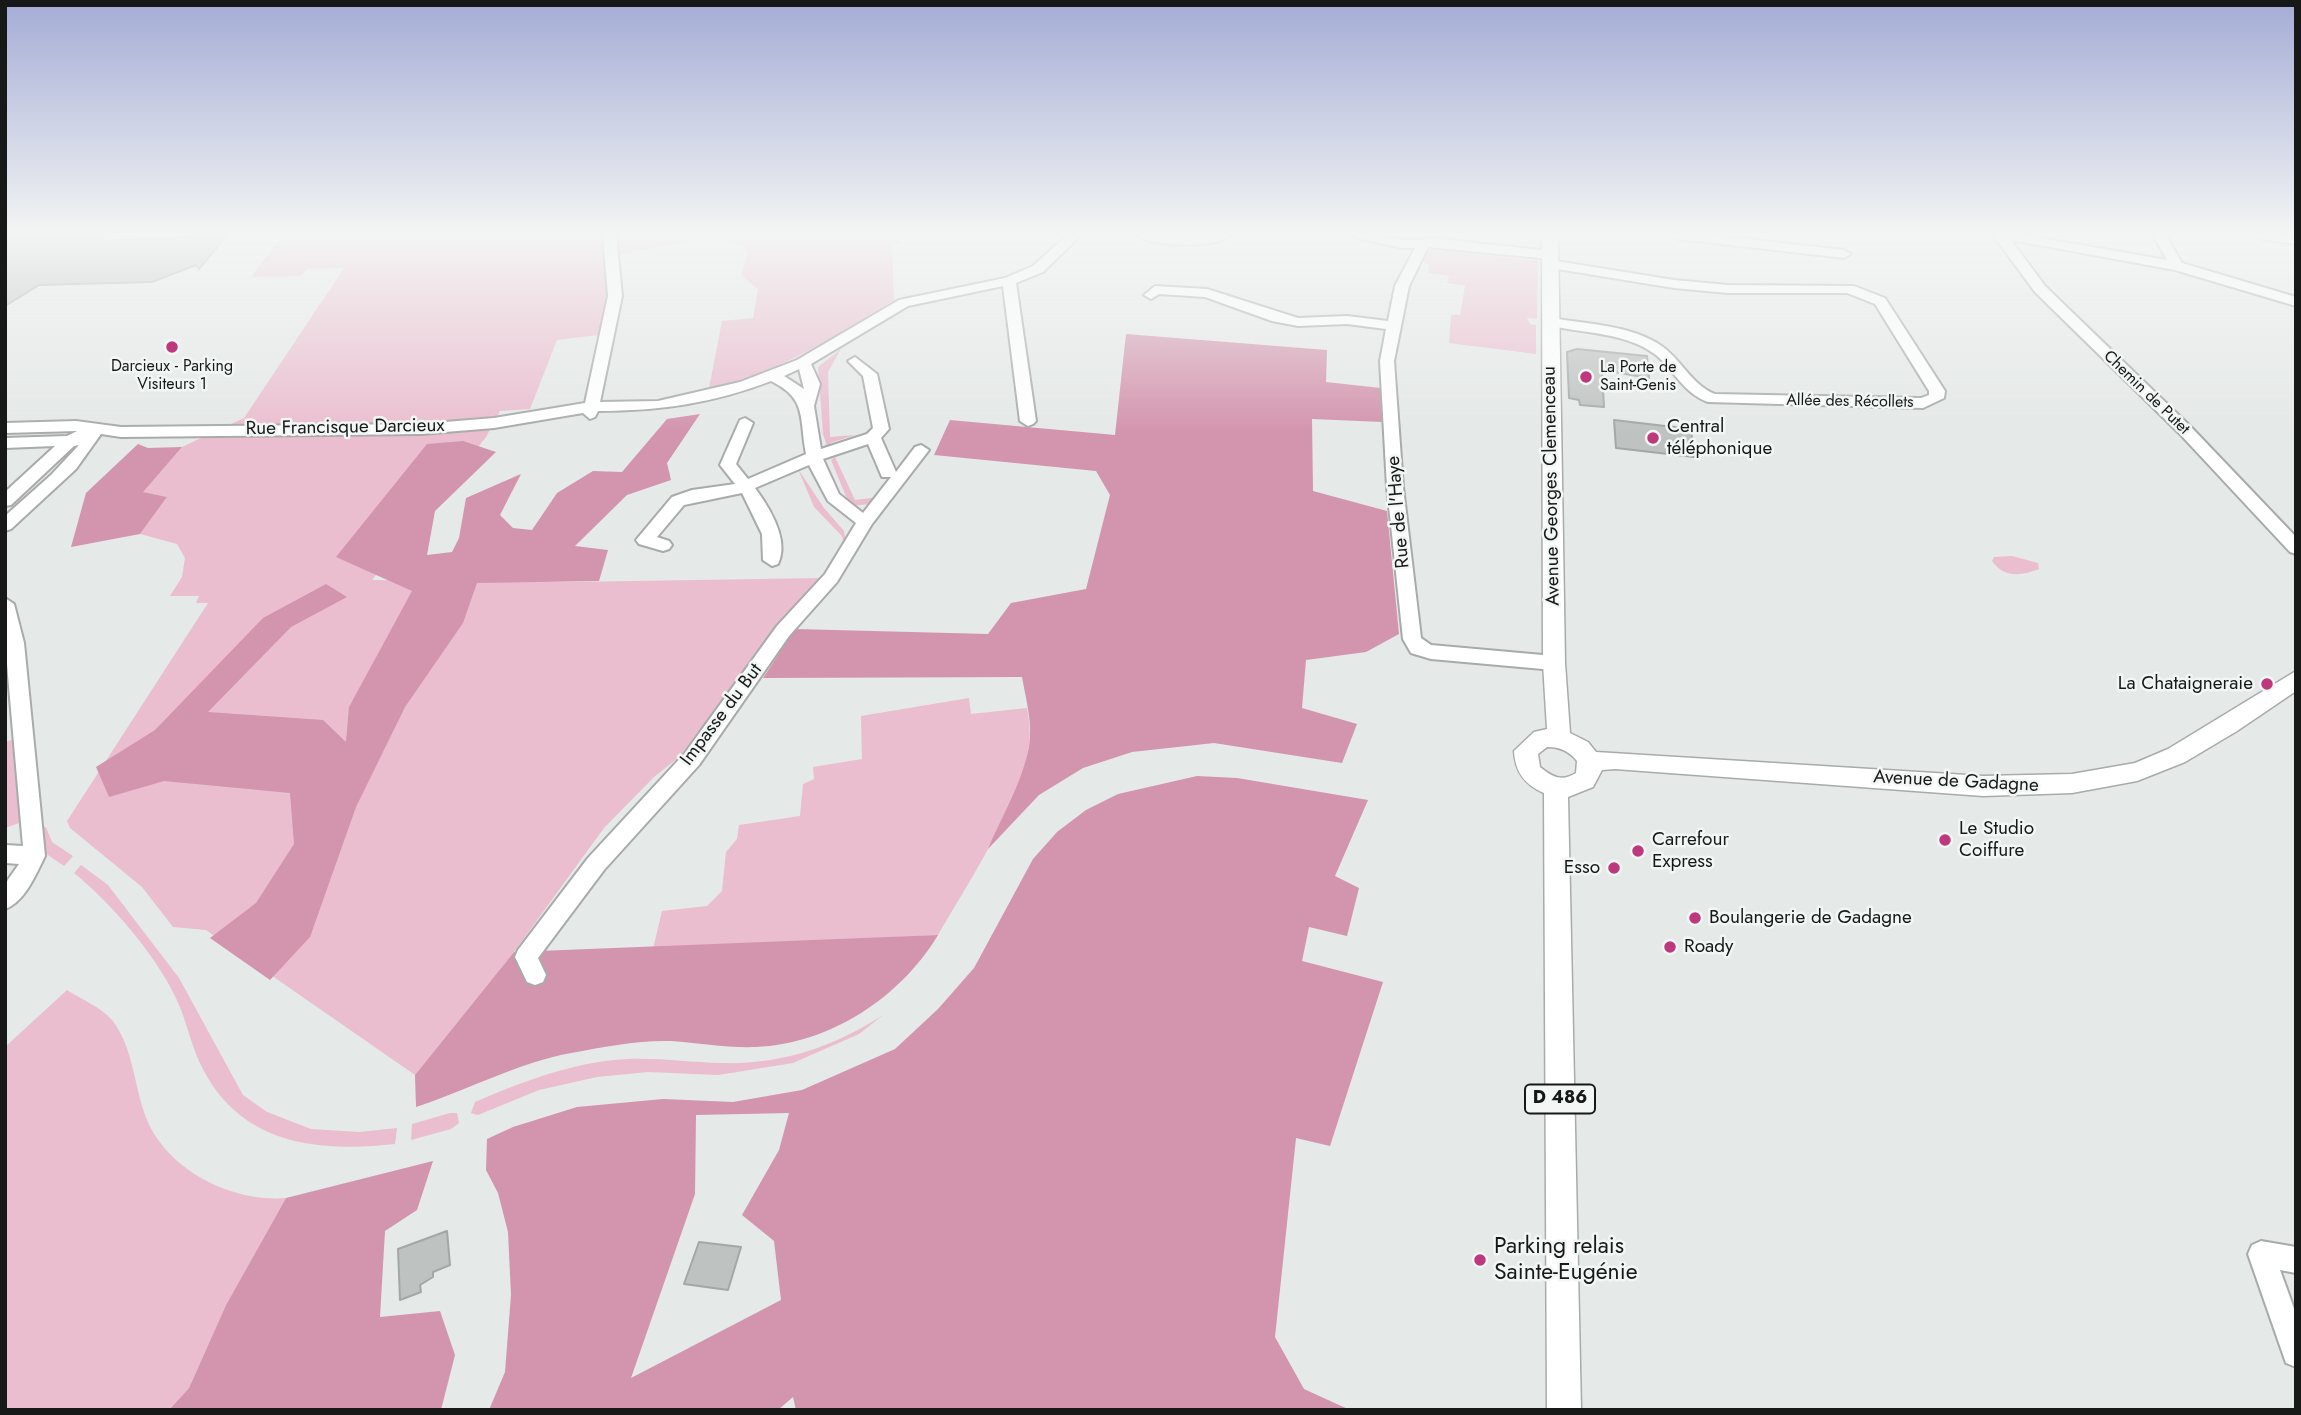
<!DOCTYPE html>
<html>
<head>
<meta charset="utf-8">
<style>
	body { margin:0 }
	#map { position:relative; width:2301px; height:1415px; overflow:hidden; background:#e5e9e7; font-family:Jost,sans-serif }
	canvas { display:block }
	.frame { position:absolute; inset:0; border:7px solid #171918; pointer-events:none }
</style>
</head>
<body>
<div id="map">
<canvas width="2301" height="1415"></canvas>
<div class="frame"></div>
</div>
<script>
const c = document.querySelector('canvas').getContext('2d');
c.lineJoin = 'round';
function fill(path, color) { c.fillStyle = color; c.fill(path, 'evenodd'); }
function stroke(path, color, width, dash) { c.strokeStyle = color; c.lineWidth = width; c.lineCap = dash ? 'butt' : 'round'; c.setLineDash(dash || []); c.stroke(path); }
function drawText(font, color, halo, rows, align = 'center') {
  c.font = font + ' Jost,sans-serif'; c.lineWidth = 5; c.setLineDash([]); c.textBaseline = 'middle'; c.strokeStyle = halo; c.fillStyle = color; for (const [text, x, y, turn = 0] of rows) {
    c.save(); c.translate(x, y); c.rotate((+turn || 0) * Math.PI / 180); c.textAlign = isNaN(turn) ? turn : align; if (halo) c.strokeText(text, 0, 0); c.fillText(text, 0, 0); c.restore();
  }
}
fill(new Path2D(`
	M283 235H901V243L892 245 894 300C834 336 779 374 709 388L722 321 753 318 758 289 741 275 748 255 744 246C707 232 646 251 606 257L607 303 599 335 557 340 530 409 500 411 486 437 372 580 571 582 822 578 761 649 680 756 653 778 604 828 514 952 415 1075 206 930 173 927 142 887 70 828 67 821 208 603H196L199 596H170L182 577 185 558 177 544 140 534 167 497 142 492 182 447 244 418 344 268 307 269 301 276 251 277Z
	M1437 249 1538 261 1537 319 1527 318 1530 324 1536 325V354L1449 343 1451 315H1460L1465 286 1447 283 1449 276 1428 273 1429 265 1420 260 1426 251Z
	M841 349 828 372 830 437 855 435 830 443 832 448 828 449 823 434 818 367Z
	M835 457 855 500 880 497 871 504 850 506 831 460Z
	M798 469 824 508 844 531 846 545 841 535 814 507Z
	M2012 556 2038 563 2039 569C2021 576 2004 578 1992 561L1994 557Z
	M969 698 971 714 1027 708C1029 721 1031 734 1029 746 1021 803 967 885 938 935L653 949 662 911 707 906 722 891 726 852 737 839 739 825 800 816 803 784 814 779 813 767 862 759 861 716Z
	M17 738 22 822 5 828V742Z
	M46 827 52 842 73 856 64 866 42 851 38 829Z
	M81 865 108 885 179 978 243 1095 267 1112 311 1129 359 1132 397 1128 395 1144C320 1152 244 1146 204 1071 191 1048 187 1020 175 996 154 953 111 903 74 873Z
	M67 990C81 999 102 1008 112 1020 132 1045 134 1082 144 1112 162 1168 231 1203 286 1198L226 1305 189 1388 169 1410H5V1047Z
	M883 1015 859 1034 793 1063 718 1075 648 1072 597 1077 539 1090 478 1115 471 1113 475 1102C519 1083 566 1065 614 1060 650 1056 685 1062 721 1063 780 1065 834 1047 883 1015Z
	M450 1113H457L459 1123 451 1129 411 1140 412 1124Z`), '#eabecf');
fill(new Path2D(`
	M1126 334 1327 350 1326 382 1381 388 1383 422 1312 419 1313 491 1387 511 1399 634 1366 652 1306 660 1302 708 1357 724 1342 763 1214 743 1132 752 1083 768 1039 795 988 849C1002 816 1022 783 1029 747 1033 725 1026 699 1022 677L763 678 795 629 988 634 1011 603 1086 589 1110 495 1096 471 934 455 950 420 1115 435Z
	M700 414 667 463 671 480 627 495 575 546 608 550 599 581 477 583 463 623 405 707 356 807 310 937 270 980 210 938 256 903 294 844 290 793 164 781 109 797 96 767 155 730 263 618 326 584 347 597 291 627 208 712 323 720 346 742 349 707 412 591 336 557 427 444 463 441 496 452 435 511 427 555 452 552 459 538 466 498 521 474 500 515 513 528 532 530 557 493 593 471 622 472 667 419Z
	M138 444 148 448 182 447 143 492 167 497 140 534 71 547 86 493Z
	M1197 776 1237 778 1368 800 1335 876 1359 888 1347 936 1309 927 1302 961 1383 982 1330 1146 1296 1138 1275 1337 1304 1389 1350 1410H796L793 1397 778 1410H489L505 1372 511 1295 508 1232 498 1193 486 1170 487 1139 513 1127 577 1107 663 1099 733 1102 802 1090 895 1049 938 1009 974 968 1033 859 1057 832 1086 810 1118 794ZM789 1113 779 1150 742 1215 774 1241 781 1300 631 1378 695 1194 696 1115Z
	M938 935C901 997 830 1044 756 1047 727 1048 699 1043 671 1041 639 1040 603 1047 571 1053 517 1063 468 1090 416 1107L415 1075 514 952Z
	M433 1161 417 1210 385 1231 380 1317 440 1311 455 1355 441 1410H169L189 1388 226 1305 286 1198Z`), '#d394ad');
const building = new Path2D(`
	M9 235H106L100 241 227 235 199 269 196 265 152 282 39 285 5 306V239Z
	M1577 349 1647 356 1649 378 1602 370 1604 407 1580 405 1579 400 1569 398 1567 352Z
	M1614 420 1691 429 1694 457 1616 448Z
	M447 1231 450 1265 433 1272V1277L420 1285 421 1292 400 1300 398 1249Z
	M699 1242 741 1247 728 1290 684 1284Z`);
fill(building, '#bec2c0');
stroke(building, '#a3a7a5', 2);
const minor = new Path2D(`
	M603 235H616L622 296 600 402 658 401 740 382 797 360 899 300 1005 278 1033 266 1067 235H1081L1043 272 1016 283 1036 421 1033 424 1028 426 1020 421 1003 286 908 306 811 364 820 384 814 406 821 449 867 434 873 428 863 376 848 361 855 357 877 374 889 429 881 438 896 472 915 447 921 445 929 450 872 524 837 582 789 636 699 765 604 870 538 958 546 975 543 982 535 985 527 982 515 957 518 950 588 858 685 753 777 626 825 574 856 523 828 501 809 465 755 488C769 507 790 540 778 564L772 566 763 560 762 534 742 493 684 505 657 537 669 541 672 545 669 549 663 551 639 544 636 540 672 497 692 490 735 484 720 465 740 420 745 418 753 423 736 464 748 479 806 454C799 419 808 399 771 381 714 403 660 411 598 411L595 417 590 419 583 413 494 428 421 434 121 437 101 434 76 469 11 529 5 531V516L51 475 79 445 74 446 11 505 5 506V492L55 446 5 448V438L67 436 77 431 5 433V423L76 421 121 427 421 424 494 418 585 403 608 296ZM799 369 804 389 784 376ZM868 444 882 477H891L863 513 839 494 823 459Z
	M1136 235H1231C1216 249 1151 247 1136 235Z
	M1346 235H1373L1401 240 1440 239 1550 251 1557 255 1550 259 1428 247 1409 286 1394 361 1403 487 1421 638 1431 645 1554 656 1561 658 1563 663 1561 668 1554 670 1431 659 1411 653 1403 639 1387 487 1380 361 1386 329 1347 324 1298 326 1272 321 1205 297 1159 294 1151 299 1144 295 1155 286 1207 289 1298 318 1347 316 1388 321 1395 286 1415 248H1401Z
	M1671 235H1711L1844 250 1851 254 1844 258 1678 239Z
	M1993 235H2024L2167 260 2153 235H2166L2182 263 2296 297V306L2175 270 2011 240 2045 286 2191 427 2296 537V554L2290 552 2179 433 2035 292Z
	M2255 235 2296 236V244L2262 239Z
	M1550 260 1674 280 1728 285 1854 286 1885 298 1945 391 1944 398 1923 408 1708 402C1683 393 1675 371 1656 355 1628 333 1584 333 1551 326L1544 322 1551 318C1586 324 1633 325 1663 347 1682 361 1692 385 1715 394L1921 398 1929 395V391L1875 304 1847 293H1728L1674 288 1545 267V261Z
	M5 598 14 604 24 643 45 856C36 874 25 902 5 909V884L19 864 5 863V845L23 846 5 641Z
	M2261 1241 2296 1247V1273L2280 1270 2296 1314V1367L2286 1363 2248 1254 2252 1245Z`);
const major = new Path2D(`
	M1542 235H1558L1565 663 1570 733 1588 742 1596 752 1983 776 2072 774 2135 763 2168 749 2296 671V691L2237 731 2185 762 2137 781 2072 793 1983 796 1615 769 1602 770 1593 787 1568 797 1581 1410H1547L1544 793C1525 785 1515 772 1514 751L1534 732 1547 729 1543 663ZM1547 747C1560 747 1569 751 1577 761L1576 773C1562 782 1552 777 1540 767L1538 754Z`);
stroke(minor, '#a8abaa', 4);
stroke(major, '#a8abaa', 3);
fill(minor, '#fff');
fill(major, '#fff');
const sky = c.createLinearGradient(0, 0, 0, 433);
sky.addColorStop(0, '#a4acd5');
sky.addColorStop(0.54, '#f3f5f4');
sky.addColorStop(1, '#f3f5f400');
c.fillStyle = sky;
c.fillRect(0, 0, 2301, 433);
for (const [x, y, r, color] of [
	[172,347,7,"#bd387c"],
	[1586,377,7,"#bd387c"],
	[1653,438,7,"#bd387c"],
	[2267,684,7,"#bd387c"],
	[1945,840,7,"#bd387c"],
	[1638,851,7,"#bd387c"],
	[1614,868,7,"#bd387c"],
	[1695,918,7,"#bd387c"],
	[1670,947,7,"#bd387c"],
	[1480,1260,7,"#bd387c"]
]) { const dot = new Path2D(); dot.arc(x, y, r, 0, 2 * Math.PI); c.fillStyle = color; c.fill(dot); stroke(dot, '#f2f6f5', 2.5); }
drawText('16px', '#171918', '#f2f6f5', [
	["Darcieux - Parking",172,367],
	["Visiteurs 1",172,385],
	["La Porte de",1600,368,"left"],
	["Saint-Genis",1600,386,"left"]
]);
drawText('16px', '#171918', '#f2f6f5', [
	["Chemin de Putet",2146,393,44],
	["Allée des Récollets",1850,402,1]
]);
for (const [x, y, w] of [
	[1560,1099,70]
]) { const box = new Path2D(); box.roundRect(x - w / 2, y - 14.5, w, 29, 5); c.fillStyle = '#f2f6f5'; c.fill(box); stroke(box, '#171918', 2); }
drawText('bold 18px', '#171918', null, [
	["D 486",1560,1099]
]);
drawText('19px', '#171918', '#f2f6f5', [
	["Central",1667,427],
	["téléphonique",1667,449],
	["La Chataigneraie",2253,684,"right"],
	["Le Studio",1959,829],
	["Coiffure",1959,851],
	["Carrefour",1652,840],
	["Express",1652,862],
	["Esso",1600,868,"right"],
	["Boulangerie de Gadagne",1709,918],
	["Roady",1684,947]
], 'left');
drawText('19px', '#171918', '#f2f6f5', [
	["Rue Francisque Darcieux",345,428,-1],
	["Avenue Georges Clemenceau",1552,486,-91],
	["Rue de l'Haye",1399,512,-95],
	["Impasse du But",722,715,-53],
	["Avenue de Gadagne",1956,782,3]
]);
drawText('23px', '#171918', '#f2f6f5', [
	["Parking relais",1494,1247],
	["Sainte-Eugénie",1494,1273]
], 'left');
</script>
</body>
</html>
